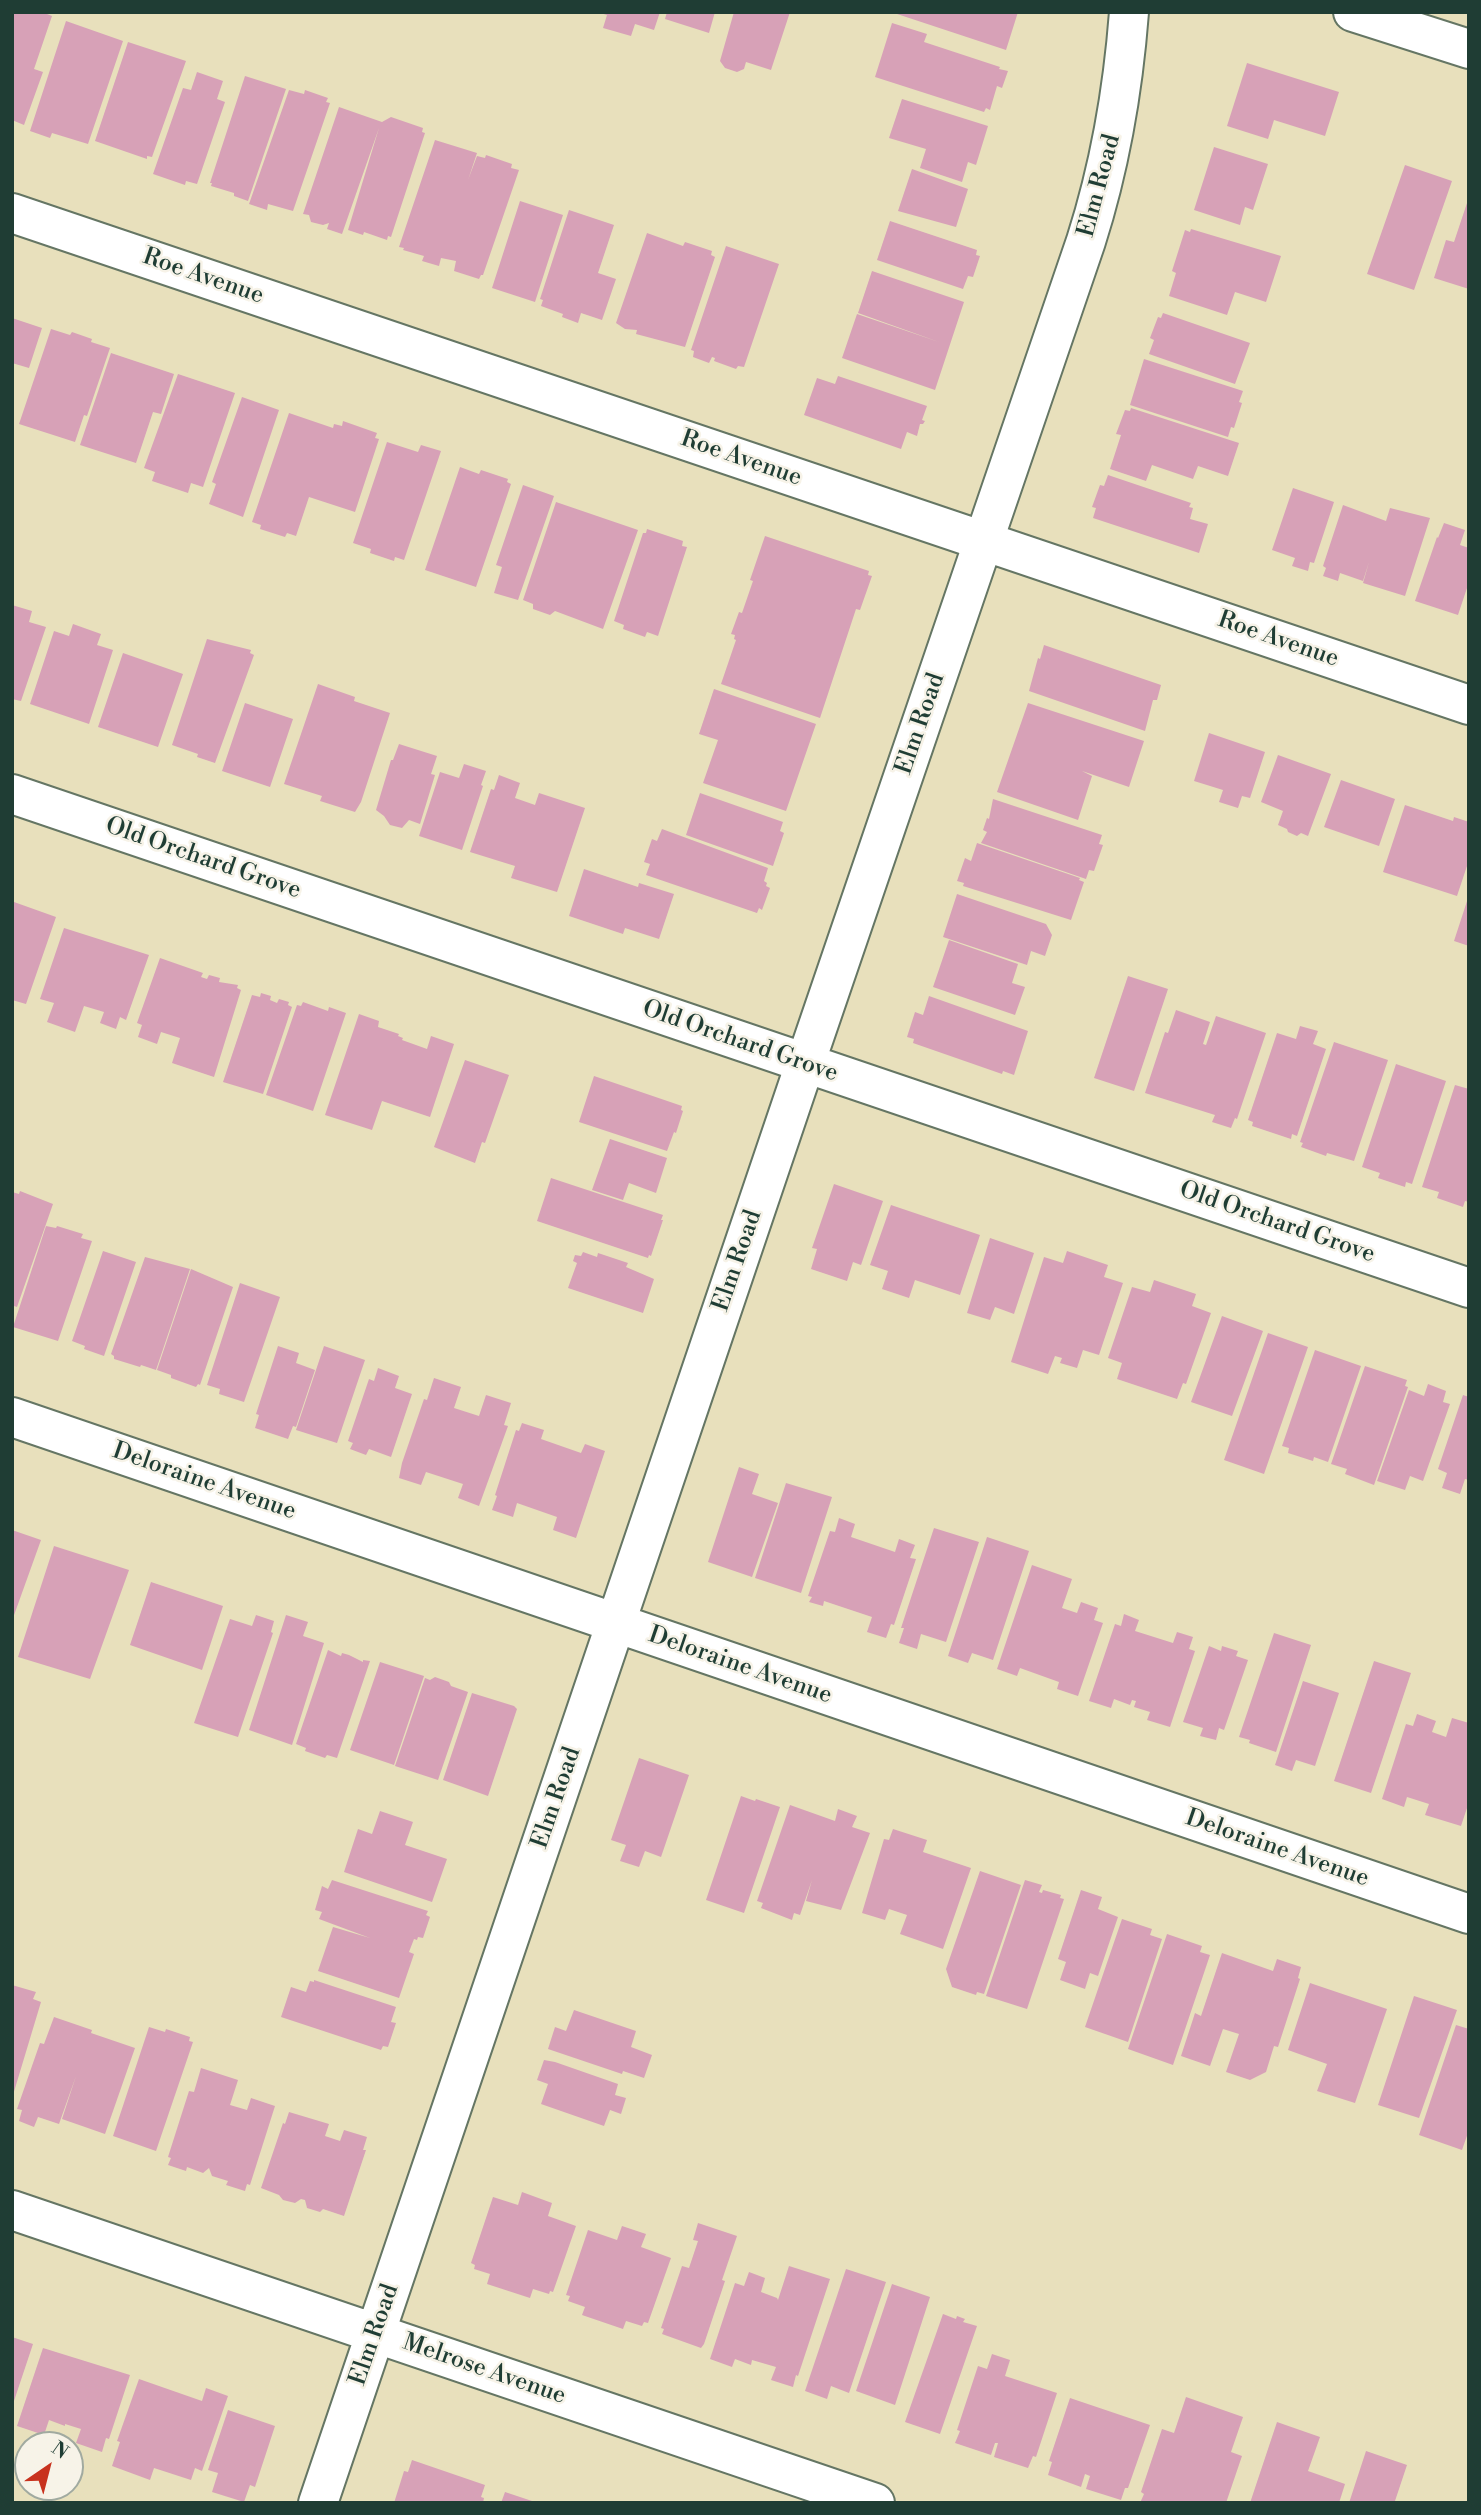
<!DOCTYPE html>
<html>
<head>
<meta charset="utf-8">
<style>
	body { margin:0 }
	#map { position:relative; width:1481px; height:2515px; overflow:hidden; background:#e8e0bc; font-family:"Libre Bodoni",serif }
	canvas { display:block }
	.frame { position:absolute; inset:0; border:14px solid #1f3d34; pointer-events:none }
	.north { position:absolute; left:14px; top:2431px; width:70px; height:70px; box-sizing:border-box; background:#f7f3e8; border:2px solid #a1aaa0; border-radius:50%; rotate:35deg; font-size:19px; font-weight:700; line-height:28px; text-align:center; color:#1f3d34 }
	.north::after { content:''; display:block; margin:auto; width:24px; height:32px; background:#c8321e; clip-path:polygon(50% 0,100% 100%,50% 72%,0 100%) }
</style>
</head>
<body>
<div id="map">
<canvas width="1481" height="2515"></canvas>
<div class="frame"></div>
<div class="north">N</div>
</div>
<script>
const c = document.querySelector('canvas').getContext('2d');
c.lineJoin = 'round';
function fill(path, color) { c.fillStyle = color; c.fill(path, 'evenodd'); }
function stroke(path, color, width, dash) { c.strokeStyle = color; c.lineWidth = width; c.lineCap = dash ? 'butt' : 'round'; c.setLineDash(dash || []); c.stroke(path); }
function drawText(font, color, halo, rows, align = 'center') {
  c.font = font + ' "Libre Bodoni",serif'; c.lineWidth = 5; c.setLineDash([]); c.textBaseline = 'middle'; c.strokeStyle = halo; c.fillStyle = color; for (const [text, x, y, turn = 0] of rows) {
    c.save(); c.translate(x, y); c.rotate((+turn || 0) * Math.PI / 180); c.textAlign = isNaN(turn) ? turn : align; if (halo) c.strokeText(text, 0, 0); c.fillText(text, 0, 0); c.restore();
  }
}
fill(new Path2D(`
	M12 12H42L52 16 34 69 43 72 24 125 12 120Z
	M660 12 654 30 635 24 631 36 603 28 607 15 600 13Z
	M667 12H715L709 33 665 19Z
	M734 12H790L771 70 746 62 744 69 737 72 725 68 720 61Z
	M891 12H1018L1006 50Z
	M66 21 123 41 88 144 52 133 50 138 30 131Z
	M892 23 927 34 924 42 1000 67 999 69 1008 71 1002 88 997 86 990 110 986 108 984 112 875 77Z
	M128 42 186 61 152 157 147 156V159L95 141Z
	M1247 63 1339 92 1325 136 1274 120 1268 139 1227 126Z
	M197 72 223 81 217 99 225 102 197 184 186 181 185 185 153 174 183 88 191 90Z
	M245 76 286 89 248 201 234 196V193L211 186 212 183H210Z
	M289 90 304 94 305 90 328 98 326 102 330 103 293 211 268 204 267 210 249 204Z
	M902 99 988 126 976 165 968 162 962 182 920 168 926 149 889 138Z
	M339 107 382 122 391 117 423 128 422 132 425 133 391 237 388 236 387 240 364 232 363 235 348 230 379 128 342 234 327 229 329 223 323 225 311 222 309 215 303 214Z
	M435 140 477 153 468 180 477 156 485 158 486 155 512 164 511 168 519 170 483 275H481L479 279 454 271 456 261 441 258 439 266 422 261 424 256 403 250 404 248 399 247Z
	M1214 147 1268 164 1253 210 1245 207 1240 225 1194 210Z
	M1405 165 1452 181 1414 290 1367 274Z
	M912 169 968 189 956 227 898 211Z
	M1469 197V289L1434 278 1446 240 1454 242Z
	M520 201 563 215 535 302 492 288Z
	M569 210 614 225 598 273 616 279 602 320 581 313 578 323 562 317 563 314 541 306 543 300 540 299Z
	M890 221 977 250 976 255 980 256 973 277 968 276 963 289 877 260Z
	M1191 229 1281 256 1266 302 1235 292 1227 315 1169 296 1176 273 1172 271 1185 230 1190 232Z
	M647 233 683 246 685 242 712 251 711 255 715 257 685 347 636 334 637 330 625 329 616 323Z
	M726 246 779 264 744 367 738 366 736 369 714 361 715 358 712 357 709 363 693 357 694 351 691 350Z
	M872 271 964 302 935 390 842 358 857 314 939 342 858 313Z
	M1163 313 1250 343 1235 384 1149 354 1154 340 1150 338 1158 317 1161 318Z
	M12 318 42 328 29 368 12 363Z
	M51 329 70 335 72 332 92 339 91 342 110 348 87 416 84 415 75 442 19 424Z
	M111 353 174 374 161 414 153 412 136 463 80 445Z
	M1144 359 1243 391 1239 402 1242 403 1234 428 1231 427 1228 437 1130 405Z
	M178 374 235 393 203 487 191 483 188 493 152 481 155 472 144 468Z
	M838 376 927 406 922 420 925 421 923 424H920L917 436 907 432 901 449 804 415 817 378 835 384Z
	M242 397 279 410 243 517 209 504 216 484 212 482Z
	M1131 408 1239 443 1228 476 1198 466 1193 479 1152 465 1146 481 1110 469 1121 435 1116 434 1125 410 1130 411Z
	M289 413 333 428 334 424 342 426 343 421 377 433 375 438 379 439 355 512 309 497 296 536 287 533 285 537 260 529 261 525 252 522Z
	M387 442 418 452 421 445 441 451 404 560 395 557 394 561 370 553 371 549 353 543Z
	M460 467 479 474 481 470 508 479 507 482 511 484 476 587 425 570Z
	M1108 475 1191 503 1189 507 1193 508 1190 519 1208 524 1199 553 1093 518 1096 508 1092 507 1100 485 1104 486Z
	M523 485 554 496 518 600 494 593 502 567 496 565Z
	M1293 488 1334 502 1314 563 1310 562 1308 571 1292 566 1295 558 1272 550Z
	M556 502 638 530 603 629 555 611 550 615 533 609V604L523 600Z
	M1343 505 1386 521 1390 508 1430 518 1405 596 1363 583 1369 562 1363 581 1340 573 1338 581 1323 576 1326 568 1323 566Z
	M1444 523 1465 530 1460 545 1469 548V582L1458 615 1415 601 1437 537 1438 538Z
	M647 529 683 541 682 546 687 547 658 636 647 632 645 637 623 629 624 625 614 621 643 533H646Z
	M765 536 869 571 868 575 872 576 860 610 856 609 820 718 721 684 736 640 734 639 735 635 731 634 739 612 742 613 753 581 750 580Z
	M12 605 32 611 29 622 46 627 21 701 12 699Z
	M73 624 101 634 97 645 113 650 89 724 30 704 54 631 69 636Z
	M207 639 251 650 250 653 254 655 215 763 197 757 198 754 172 745Z
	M1044 645 1161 685 1157 700H1153L1145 731 1029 691 1038 658 1040 659Z
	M123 653 183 674 158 747 98 727Z
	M318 684 355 697 354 701 390 713 361 802 355 812 320 801 322 796 284 784Z
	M714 689 816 724 786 811 703 783 718 740 699 734Z
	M245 703 293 719 270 787 222 771Z
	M1028 703 1144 741 1129 787 1082 771 1092 776 1078 820 997 792Z
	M1209 733 1265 752 1250 798 1242 796 1238 808 1219 802 1223 790 1194 781Z
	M399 744 437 756 431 774 435 775 420 824 409 820 402 828 390 825 384 816 376 810 391 760H393Z
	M1278 755 1331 774 1308 836 1301 833 1297 836 1288 832 1287 829 1278 825 1283 811 1261 802Z
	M464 764 486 771 481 785 483 786 462 850 419 836 440 772 459 778Z
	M499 775 520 783 515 798 535 805 539 793 585 808 557 892 511 878 515 866 470 852 491 789 494 790Z
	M1341 780 1395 799 1379 846 1324 827Z
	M700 793 783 822 780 831 784 833 773 866 686 835Z
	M993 799 1102 835 1099 844 1103 845 1094 871 1089 870 1086 879 981 843 987 832 983 830 987 818 989 819Z
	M1405 805 1453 821 1454 817 1469 822V860L1457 896 1383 872Z
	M662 829 768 868 764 881 767 883 766 886 770 888 762 910 759 908 757 913 646 875 650 864 644 862 652 839 657 841Z
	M977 843 1080 878 1079 880 1084 882 1071 920 963 886 964 883 957 881 965 858 971 861Z
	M584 869 638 887 639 883 674 894 659 939 625 928 623 934 569 916Z
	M957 894 1046 924 1052 935 1045 956 1031 951 1027 965 943 937Z
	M1468 898 1469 899V946L1454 941Z
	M14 902 56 917 26 1004 12 1000Z
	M64 928 149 955 126 1020 120 1017 116 1029 100 1023 104 1012 84 1006 75 1032 47 1022 54 1003 40 999Z
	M949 940 1018 964 1012 983 1025 987 1015 1015 933 987Z
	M160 958 203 973 201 977 207 979 209 975 220 978 219 982 238 985 237 988 241 990 214 1077 172 1063 180 1038 161 1032 157 1044 138 1037 142 1025 137 1023Z
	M1128 976 1168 989 1134 1091 1094 1078Z
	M261 993 271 996 270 1000 277 1003 279 999 289 1002 288 1005 292 1007 263 1094 223 1082 252 995 260 997Z
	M929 996 1028 1031 1014 1075 1003 1071 1002 1074 913 1043 914 1039 907 1037 915 1012 923 1015Z
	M303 1002 328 1011 329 1007 346 1013 313 1111 266 1095 297 1005 301 1006Z
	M1176 1010 1210 1022 1203 1044 1206 1045 1216 1016 1266 1033 1237 1119 1235 1118 1231 1128 1212 1122 1215 1115 1145 1093 1165 1032 1168 1033Z
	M359 1014 379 1021 378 1027 399 1034 398 1036 403 1038 402 1040 427 1049 431 1036 454 1044 430 1117 382 1101 372 1130 325 1115Z
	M1300 1026 1318 1031 1313 1044 1326 1049 1297 1136 1292 1134 1291 1139 1252 1126 1253 1122 1248 1120 1277 1033 1296 1039Z
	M1334 1042 1388 1060 1354 1161 1327 1153 1326 1156 1301 1147 1303 1143 1300 1142Z
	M465 1060 509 1075 485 1143 482 1142 475 1163 434 1147Z
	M1396 1064 1446 1081 1412 1184 1406 1182 1405 1187 1378 1178 1380 1173 1362 1167Z
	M594 1076 682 1106 681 1110 683 1111 676 1133 674 1132 667 1151 579 1122Z
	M1455 1085 1469 1089V1202L1465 1201 1463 1207 1437 1198 1439 1192 1422 1187Z
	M610 1139 667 1158 656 1193 629 1183 623 1200 592 1190Z
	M551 1178 663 1215 661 1220H663L651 1256 649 1255 648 1258 537 1221Z
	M834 1184 883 1201 861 1265 853 1262 847 1281 811 1269 817 1249 812 1248Z
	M20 1191 53 1204 17 1307 14 1306 13 1311 12 1192 19 1194Z
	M891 1205 980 1235 960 1295 915 1280 909 1298 882 1289 888 1271 870 1265Z
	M46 1226 56 1228 57 1226 83 1234 81 1238 92 1241 58 1341 13 1327Z
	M990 1238 1034 1253 1014 1314 995 1307 990 1320 967 1313Z
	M103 1251 136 1262 104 1356 84 1349 85 1346 72 1341Z
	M1067 1251 1108 1265 1104 1277 1123 1283 1099 1355 1083 1350 1077 1368 1060 1363 1062 1358 1055 1356 1048 1374 1011 1362 1044 1257 1063 1263Z
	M583 1252 597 1257 598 1253 628 1263 626 1267 654 1279 643 1313 568 1288 577 1263 573 1261 575 1255 581 1256Z
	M145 1257 190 1269 156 1370 141 1365 140 1367 114 1359V1356L111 1354Z
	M191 1269 233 1287 200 1385 198 1384 196 1387 171 1378V1375L157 1370Z
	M1154 1280 1196 1294 1192 1306 1211 1313 1186 1384 1183 1383 1177 1399 1117 1379 1122 1363 1108 1358 1132 1287 1150 1292Z
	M240 1283 280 1297 244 1402 219 1394 220 1389 207 1385Z
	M1222 1316 1263 1331 1232 1416 1191 1402Z
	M1268 1333 1308 1347 1264 1474 1224 1460Z
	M278 1346 299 1353 296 1363 315 1370 296 1427 293 1426 288 1439 255 1428 259 1415 256 1414Z
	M324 1346 365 1360 337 1443 296 1430Z
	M1315 1350 1361 1366 1328 1462 1314 1457 1313 1461 1288 1453 1289 1448 1282 1446Z
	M1365 1366 1407 1380 1405 1386 1408 1387 1374 1485 1345 1474 1347 1469 1331 1464Z
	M378 1368 399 1376 395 1388 412 1394 391 1457 369 1449 366 1455 350 1449 353 1443 348 1441 369 1379 374 1381Z
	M434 1378 461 1387 454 1408 479 1416 486 1395 511 1403 504 1425 508 1426 479 1506 458 1498 463 1484 426 1472 421 1485 399 1478 402 1463 424 1399 427 1400Z
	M1428 1384 1446 1391 1443 1402 1450 1404 1423 1481 1410 1476 1405 1490 1377 1481 1409 1390 1424 1396Z
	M1463 1395 1469 1397V1480L1465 1479 1460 1494 1442 1488 1447 1473 1438 1469Z
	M522 1423 544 1430 541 1439 581 1453 585 1444 605 1451 576 1538 553 1530 557 1517 517 1503 513 1517 492 1510 497 1496 495 1495 516 1430 519 1431Z
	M739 1467 759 1474 752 1494 778 1503 752 1577 708 1562Z
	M786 1483 832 1497 801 1593 755 1578Z
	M839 1518 855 1524 851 1537 895 1552 899 1539 915 1545 910 1558 916 1559 894 1625 891 1624 886 1638 867 1632 872 1617 824 1601 823 1606 809 1602 812 1597 808 1596 830 1531 835 1532Z
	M934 1528 979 1542 946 1642 921 1634 917 1649 899 1643 904 1628H901Z
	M12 1530 41 1540 13 1618 12 1617Z
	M987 1537 1029 1551 993 1660 972 1653 968 1663 948 1656Z
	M54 1546 129 1570 90 1679 18 1657Z
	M1032 1565 1072 1579 1062 1608 1077 1613 1081 1602 1098 1608 1094 1620 1103 1623 1078 1696 1057 1689 1059 1682 1020 1668 1017 1676 997 1669Z
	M151 1582 223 1606 202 1670 130 1645Z
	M1124 1614 1139 1620 1135 1631 1173 1643 1177 1632 1193 1637 1189 1649 1195 1651 1170 1727 1147 1720 1150 1712 1134 1707 1136 1701 1132 1700 1130 1705 1114 1699 1111 1708 1089 1701 1115 1624 1121 1626Z
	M256 1615 274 1621 271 1632 273 1633 238 1737 194 1723 230 1619 252 1626Z
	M286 1615 308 1622 303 1636 324 1643 292 1745 249 1730Z
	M1274 1633 1311 1645 1276 1752 1249 1743 1250 1740 1239 1737Z
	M1209 1646 1221 1651 1222 1646 1238 1651 1236 1656 1248 1660 1224 1730 1219 1728 1216 1740 1200 1736 1203 1728 1183 1722Z
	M328 1650 341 1656 342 1653 349 1655 363 1662V1660L370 1661 337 1758 327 1755 325 1758 305 1751 306 1748 296 1744Z
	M1374 1661 1411 1673 1371 1793 1334 1781Z
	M380 1662 424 1676 394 1765 350 1750Z
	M435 1677 449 1682 451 1686 468 1692 438 1780 395 1766 425 1678 430 1680Z
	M1303 1681 1339 1693 1315 1766 1296 1760 1292 1771 1275 1765Z
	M472 1693 514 1706 517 1709 488 1796 443 1780Z
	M1417 1714 1436 1721 1432 1732 1446 1737 1452 1718 1469 1723V1802L1461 1826 1425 1815 1429 1804 1407 1797 1404 1807 1382 1799 1406 1724 1413 1726Z
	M639 1758 689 1775 661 1857 645 1851 639 1867 620 1861 626 1845 611 1840Z
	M741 1796 755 1801 756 1799 780 1807 744 1913 706 1900Z
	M790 1805 835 1821 838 1809 857 1816 852 1827 870 1833 841 1910 806 1901 812 1880 800 1915 794 1913 792 1920 761 1908 763 1903 757 1901Z
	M380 1811 413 1822 405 1845 447 1859 432 1902 344 1872 358 1829 372 1834Z
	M893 1829 927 1840 923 1852 971 1868 943 1949 900 1934 907 1915 889 1909 885 1920 862 1913 884 1839 889 1840Z
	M980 1871 1021 1885 984 1994 977 1992 976 1995 952 1987 946 1969Z
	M332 1880 428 1911 426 1915 430 1917 423 1938 418 1937 417 1940 414 1939 409 1952 414 1954 399 1998 318 1971 333 1927 370 1938 319 1919 322 1912 315 1910 322 1886 328 1889Z
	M1025 1880 1042 1885 1039 1892 1042 1893 1043 1890 1061 1895 1060 1898 1064 1899 1027 2009 986 1996Z
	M1081 1890 1102 1897 1098 1909 1118 1917 1098 1976 1090 1973 1085 1989 1060 1980 1066 1962 1058 1959Z
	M1122 1919 1152 1929 1150 1935 1162 1939 1128 2042 1085 2027Z
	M1167 1934 1202 1946 1200 1952 1210 1955 1173 2065 1128 2049Z
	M1222 1953 1273 1971 1277 1959 1301 1967 1298 1978 1300 1979 1278 2047 1274 2046 1266 2072 1250 2080 1226 2072 1239 2034 1223 2029 1210 2066 1181 2056 1195 2013 1201 2016Z
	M314 1980 396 2007 391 2022 396 2023 388 2047 383 2046 381 2050 281 2017 291 1987 306 1992 310 1981 314 1982Z
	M1310 1983 1387 2009 1355 2103 1317 2091 1327 2064 1288 2050Z
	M12 1985 36 1992 33 1999 41 2002 13 2095Z
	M1414 1996 1457 2010 1419 2118 1378 2105Z
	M574 2010 636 2031 631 2047 652 2055 644 2078 623 2071 622 2074 548 2049 555 2027 566 2031Z
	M54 2017 92 2030 91 2033 135 2048 105 2134 62 2119 76 2076 59 2124 38 2117 34 2127 19 2121 22 2110 17 2109 40 2043 44 2044Z
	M1456 2025 1469 2029V2130L1462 2150 1419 2135Z
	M149 2027 165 2032 166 2029 190 2037 189 2041 193 2042 156 2151 113 2136Z
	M544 2060 555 2062 618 2084 615 2095 626 2098 621 2114 610 2110 604 2126 541 2104 548 2084 537 2080Z
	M201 2068 238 2080 230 2105 247 2110 251 2098 275 2106 250 2185 247 2184 245 2191 226 2185 228 2181 212 2176 209 2168 203 2173 187 2167 186 2171 168 2165 171 2158 168 2157 189 2091 194 2092Z
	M289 2112 329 2124 325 2136 340 2141 344 2130 367 2137 363 2150H366L344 2216 323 2209 320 2212 307 2208 305 2200 301 2199 295 2203 283 2200 279 2195 261 2188 283 2123 285 2124Z
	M522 2192 552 2203 548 2216 576 2226 553 2292 550 2291 549 2294 533 2289 530 2298 487 2284 490 2274 474 2269 475 2265 471 2263 493 2197 518 2205Z
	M698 2223 737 2236 722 2280 725 2281 704 2344 701 2348 662 2334 664 2329 661 2328 682 2266 689 2268 698 2241 693 2240Z
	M622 2226 646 2234 641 2247 671 2258 648 2323 644 2322 642 2326 626 2321 623 2329 582 2315 585 2307 568 2301 570 2296 566 2295 588 2230 617 2240Z
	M789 2266 830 2279 798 2376 796 2375 793 2387 771 2380 776 2367 752 2360 751 2365 735 2359 732 2367 710 2359 735 2283 744 2286 749 2272 765 2278 761 2292 777 2298 778 2300Z
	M846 2269 886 2282 849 2393 831 2386 827 2399 805 2391Z
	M892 2284 930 2297 895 2405 856 2391Z
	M943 2314 956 2319 957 2316 965 2319 963 2322 977 2326 940 2434 905 2422Z
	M12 2337 33 2344 13 2404H12Z
	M43 2348 130 2375 109 2439 106 2438 102 2452 76 2443 81 2429 65 2424V2426L49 2420 44 2435 17 2426Z
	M992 2354 1010 2360 1005 2376 1057 2393 1036 2457 1033 2456 1028 2468 994 2457 998 2443H995L991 2455 955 2443 960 2431 957 2430 978 2366 987 2369Z
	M139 2379 202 2401 206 2388 228 2396 202 2471 195 2468 191 2480 154 2468 150 2480 112 2466 120 2442 117 2441Z
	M1186 2397 1243 2417 1231 2452 1242 2456 1226 2503H1140L1144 2494 1141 2492 1162 2429 1174 2433Z
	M1070 2398 1150 2425 1128 2488H1125L1121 2500 1086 2489 1090 2476 1085 2474 1081 2487 1048 2475 1052 2462 1049 2461Z
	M228 2410 275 2426 255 2487 250 2485 244 2502 212 2492 218 2473 208 2470Z
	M1277 2422 1320 2437 1308 2471 1345 2484 1339 2503H1250Z
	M1366 2451 1407 2465 1395 2501 1400 2503H1349Z
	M412 2460 485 2485 481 2497 484 2498 483 2503H394L404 2471 408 2472Z
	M505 2492 535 2502V2503H501Z`), '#d7a1b7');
const street = new Path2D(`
	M1353 12 1469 49
	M12 213 1469 705
	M12 794 1469 1288
	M12 1417 1469 1914
	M12 2210 875 2503
	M318 2503 805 1064 1086 241C1110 166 1123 91 1129 12`);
stroke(street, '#657664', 42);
stroke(street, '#fff', 38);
drawText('24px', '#1f3d34', '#f7f3e8', [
	["Elm Road",1100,186,-75],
	["Roe Avenue",203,277,19],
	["Roe Avenue",741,459,19],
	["Roe Avenue",1278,640,19],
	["Elm Road",921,724,-71],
	["Old Orchard Grove",203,859,19],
	["Old Orchard Grove",740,1042,19],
	["Old Orchard Grove",1277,1223,19],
	["Elm Road",738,1261,-71],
	["Deloraine Avenue",204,1482,19],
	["Deloraine Avenue",740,1666,19],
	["Elm Road",557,1798,-71],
	["Deloraine Avenue",1277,1849,19],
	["Elm Road",375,2335,-71],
	["Melrose Avenue",484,2370,19]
]);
</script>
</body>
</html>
